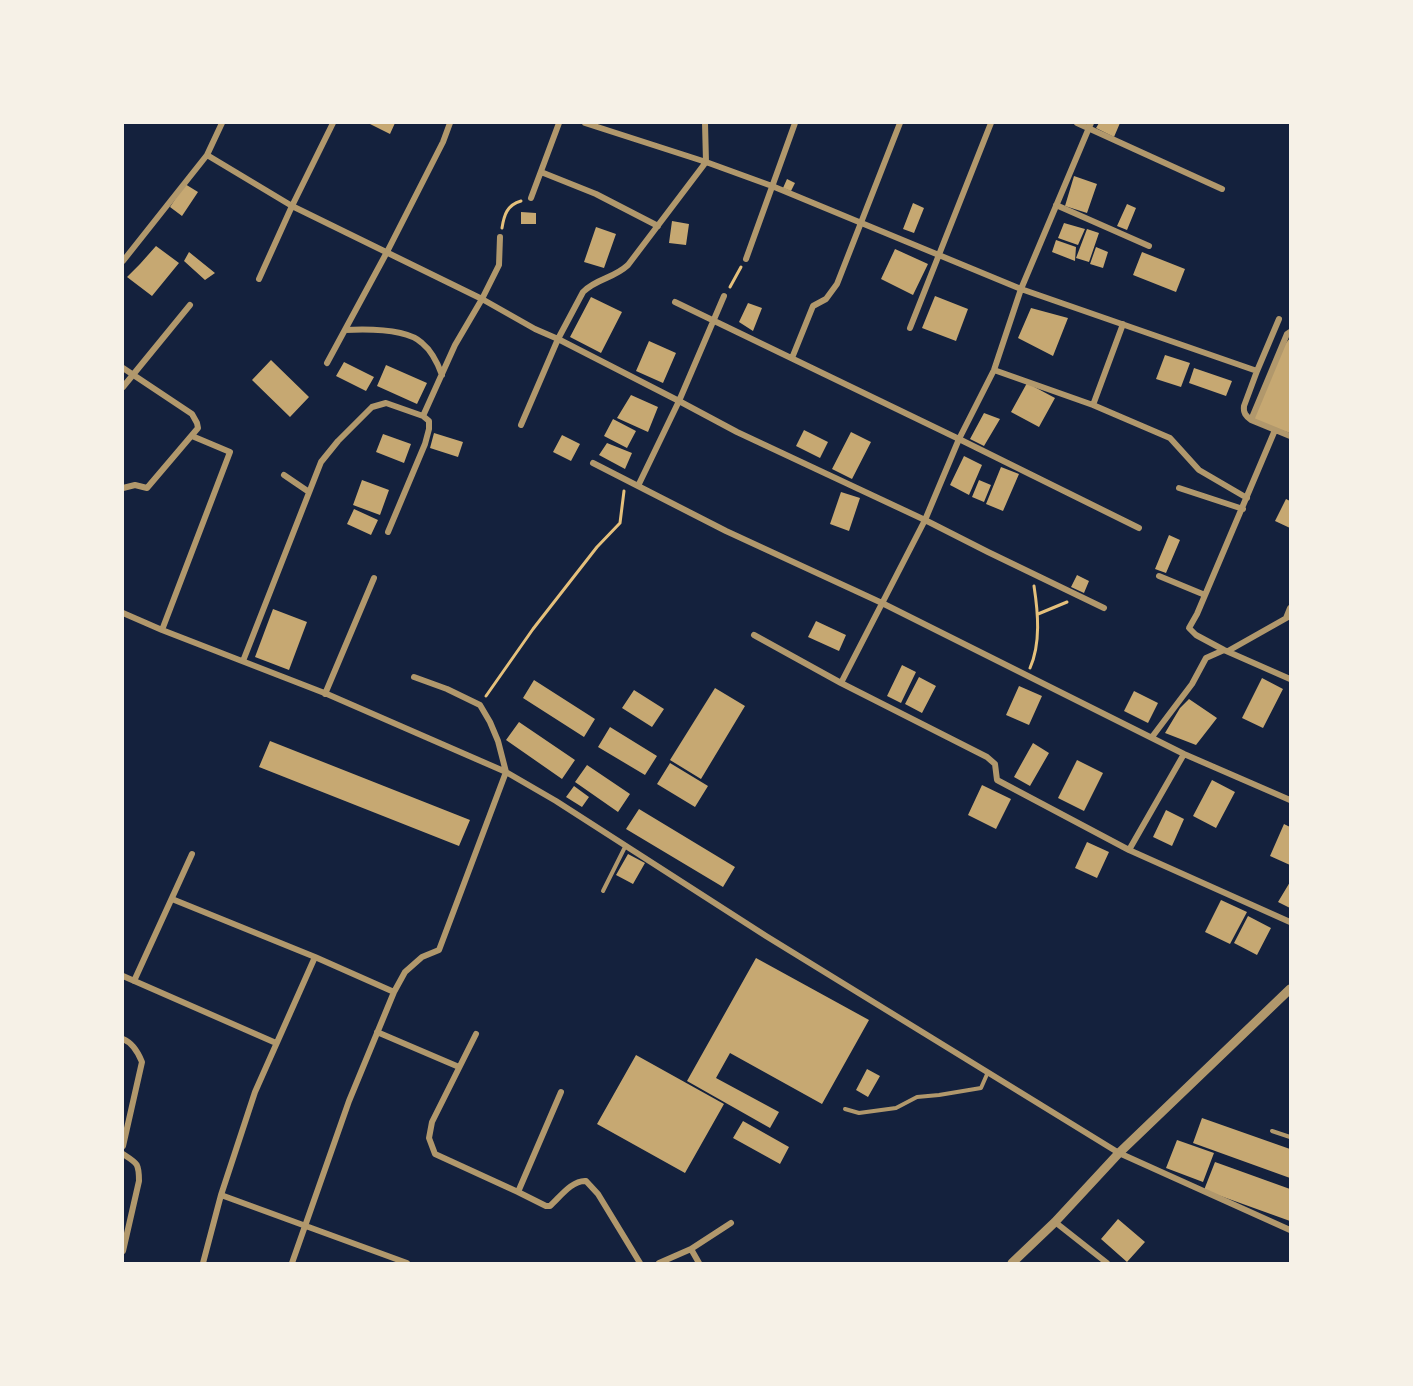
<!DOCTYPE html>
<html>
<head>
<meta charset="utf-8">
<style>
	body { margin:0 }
	#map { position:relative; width:1413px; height:1386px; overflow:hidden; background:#14213d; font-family:"PT Sans",sans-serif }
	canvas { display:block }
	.frame { position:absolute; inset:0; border:124px solid #f6f1e7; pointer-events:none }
</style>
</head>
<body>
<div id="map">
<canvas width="1413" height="1386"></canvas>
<div class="frame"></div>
</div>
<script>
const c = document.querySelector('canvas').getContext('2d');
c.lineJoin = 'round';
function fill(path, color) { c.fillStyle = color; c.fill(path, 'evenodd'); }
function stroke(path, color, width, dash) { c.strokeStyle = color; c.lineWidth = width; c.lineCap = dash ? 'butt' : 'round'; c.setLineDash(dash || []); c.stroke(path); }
fill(new Path2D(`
	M368 123H395L390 134Z
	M1099 123H1120L1114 137 1096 128Z
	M1074 176 1097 184 1087 213 1065 206Z
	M787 179 795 183 791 191 783 188Z
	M185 184 198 192 182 216 170 207Z
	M913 203 924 208 914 233 903 229Z
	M1127 204 1136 208 1127 230 1117 226Z
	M521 212 536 213V224H521Z
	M672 221 689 224 686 245 669 243Z
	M1064 223 1085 229 1078 245 1058 238Z
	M596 227 616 234 604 268 584 262Z
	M1087 229 1099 233 1089 262 1076 258Z
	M1056 240 1076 247 1075 261 1052 252Z
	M156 246 179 263 152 296 127 277 140 264Z
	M1096 247 1108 252 1103 268 1090 264Z
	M895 249 928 264 913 295 881 279Z
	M189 252 215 273 205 280 184 261Z
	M1142 252 1185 269 1176 292 1133 275Z
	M935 296 968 309 956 341 922 328Z
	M591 297 622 312 601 353 570 337Z
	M748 303 762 308 753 331 739 322Z
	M1031 308 1068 318 1053 356 1018 338Z
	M1290 338V433L1251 420 1281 349Z
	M649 341 676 353 663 383 636 371Z
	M1165 355 1190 363 1181 387 1156 379Z
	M271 360 309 397 290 417 252 380Z
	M344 362 374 377 366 391 336 376Z
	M386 365 427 383 417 404 377 386Z
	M1194 368 1232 381 1226 396 1189 383Z
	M1027 383 1055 398 1039 427 1011 412Z
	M631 395 658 407 648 432 617 418Z
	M984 413 1000 419 984 446 970 439Z
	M613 419 636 431 627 448 604 436Z
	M804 430 828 442 820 458 796 446Z
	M851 432 871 442 852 479 832 469Z
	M434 433 463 442 458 457 430 448Z
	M383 434 411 444 404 463 376 452Z
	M562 435 580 444 571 461 553 452Z
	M607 443 632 453 625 469 599 455Z
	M964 456 982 465 969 495 950 485Z
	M1001 467 1019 474 1003 511 986 504Z
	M362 480 389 490 380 515 353 505Z
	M979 480 991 485 984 502 972 497Z
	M841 492 860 498 849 531 830 524Z
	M1286 499 1290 501V528L1275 521Z
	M354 509 378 520 371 535 347 524Z
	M1169 535 1180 540 1166 573 1155 569Z
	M1077 575 1089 581 1084 593 1071 587Z
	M273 609 307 622 289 670 255 657Z
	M816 621 846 635 839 651 808 637Z
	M902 665 916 672 901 703 887 696Z
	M919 677 936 686 922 713 905 704Z
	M1262 678 1283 689 1263 728 1242 718Z
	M534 680 595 719 584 737 523 698Z
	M1019 686 1042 696 1029 725 1006 715Z
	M715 688 745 706 701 779 670 760Z
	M634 690 664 709 652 727 622 708Z
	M1134 691 1158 703 1148 723 1124 711Z
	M1189 699 1217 718 1196 745 1165 733 1180 708Z
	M519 722 575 760 562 779 506 740Z
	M610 727 657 756 645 775 598 747Z
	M270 741 470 820 459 846 259 767Z
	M1033 743 1049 753 1030 786 1014 777Z
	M1077 760 1103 773 1084 811 1058 798Z
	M670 763 708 786 695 807 657 784Z
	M587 765 630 794 618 812 575 782Z
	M1212 780 1235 792 1216 828 1193 816Z
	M982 785 1011 799 996 829 968 815Z
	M574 786 589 797 582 807 566 797Z
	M639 809 735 867 723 887 626 829Z
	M1166 810 1184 819 1172 846 1153 837Z
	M1284 824 1290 827V865L1270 856Z
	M1087 842 1109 852 1097 878 1075 868Z
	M628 854 645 863 633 884 616 875Z
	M1290 882V908L1278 902Z
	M1221 900 1247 912 1230 944 1205 932Z
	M1248 916 1271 928 1257 955 1234 943Z
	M756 958 869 1020 822 1104 730 1053 716 1078 779 1112 770 1128 687 1081Z
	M636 1055 724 1104 685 1173 597 1124Z
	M867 1069 880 1076 868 1097 856 1090Z
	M1202 1118 1290 1149V1178L1193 1143Z
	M743 1121 789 1147 780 1164 733 1138Z
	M1177 1140 1214 1153 1203 1182 1166 1168Z
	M1215 1162 1290 1189V1221L1204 1190Z
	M1118 1219 1145 1242 1127 1262 1101 1239Z`), '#c6a872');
stroke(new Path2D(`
	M502 228C504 215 507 205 521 201
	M730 287 741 267
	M1038 614 1067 602
	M1030 668C1041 643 1038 612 1034 586
	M486 696 533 629 597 547 620 523 624 491`), '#e5c07b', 3);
stroke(new Path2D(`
	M603 891 625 847
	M845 1109 859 1113 896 1108 917 1097 939 1095 981 1088 988 1072
	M1272 1131 1290 1137`), '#b1986c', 4);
stroke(new Path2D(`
	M705 123 706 162 772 186 1021 289 1257 371 1244 406C1243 413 1246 416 1251 420L1290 436
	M1077 123 1222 189
	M207 155 292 206 482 299 535 329 558 339 679 401 737 432 925 520 988 552 1104 608
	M541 172 596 194 658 226
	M531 198 559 123
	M1056 205 1149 246
	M746 259 795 123
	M123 261 207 155 222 123
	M259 279 292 206 333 123
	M675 302 959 439 1139 528
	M910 328 991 123
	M345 330C366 329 406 328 422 343 432 351 438 364 442 375
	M792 358 813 306 826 299 837 284 900 123
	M327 363 387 252 443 142 450 123
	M123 368 192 414 197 423 198 428 147 488 135 485 123 488
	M994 370 1093 405 1170 438 1199 470 1247 498
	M1257 371 1279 319
	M123 387 190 305
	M1093 405 1123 324
	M423 416 455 345 482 299 499 265 500 237
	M1251 420 1287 334 1290 332
	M521 425 558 339 583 292C597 278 613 279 628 265L706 162 585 123
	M1275 430 1197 614 1189 628 1196 635 1224 650 1290 679
	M593 463 726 531 882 603 1184 754 1290 800
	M284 475 309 492
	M638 486 679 401 724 296
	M1179 488 1243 509
	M1159 576 1205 595
	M123 613 162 630 327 694 506 772 556 801 766 936 1119 1153 1290 1230
	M1286 618 1290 608
	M162 630 230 452 192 436
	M754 635 841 683 987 757 995 764 997 780 1129 850
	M1228 651 1290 616
	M243 661 321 462 338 441 372 407 386 403 423 416 429 421V429L425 444 388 532
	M841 683 925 520 959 439 994 370 1021 289 1091 123
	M325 694 374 578
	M1152 737 1192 684 1206 658 1224 650
	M1184 754 1129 850 1290 922
	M172 899 315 957 394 992
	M123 976 276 1043
	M134 981 192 854
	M377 1032 459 1067
	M476 1034 432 1122 429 1138 435 1154 518 1192 546 1206H550C560 1197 572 1180 586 1181L598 1194 640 1263
	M123 1039C133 1043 138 1052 142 1062L123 1146
	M123 1154C137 1163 139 1163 139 1181L123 1251
	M518 1192 561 1092
	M221 1195 407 1263
	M1055 1222 1107 1263
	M691 1249 699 1263
	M203 1263 221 1195 255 1092 315 957
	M292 1263 349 1101 394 992 405 972 422 957 439 950 506 772 498 741 490 722 480 705 447 689 414 677
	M659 1263 691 1249 731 1223`), '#b1986c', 6);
stroke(new Path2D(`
	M1012 1263 1055 1222 1119 1153 1290 989`), '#b1986c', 9);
</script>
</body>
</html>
